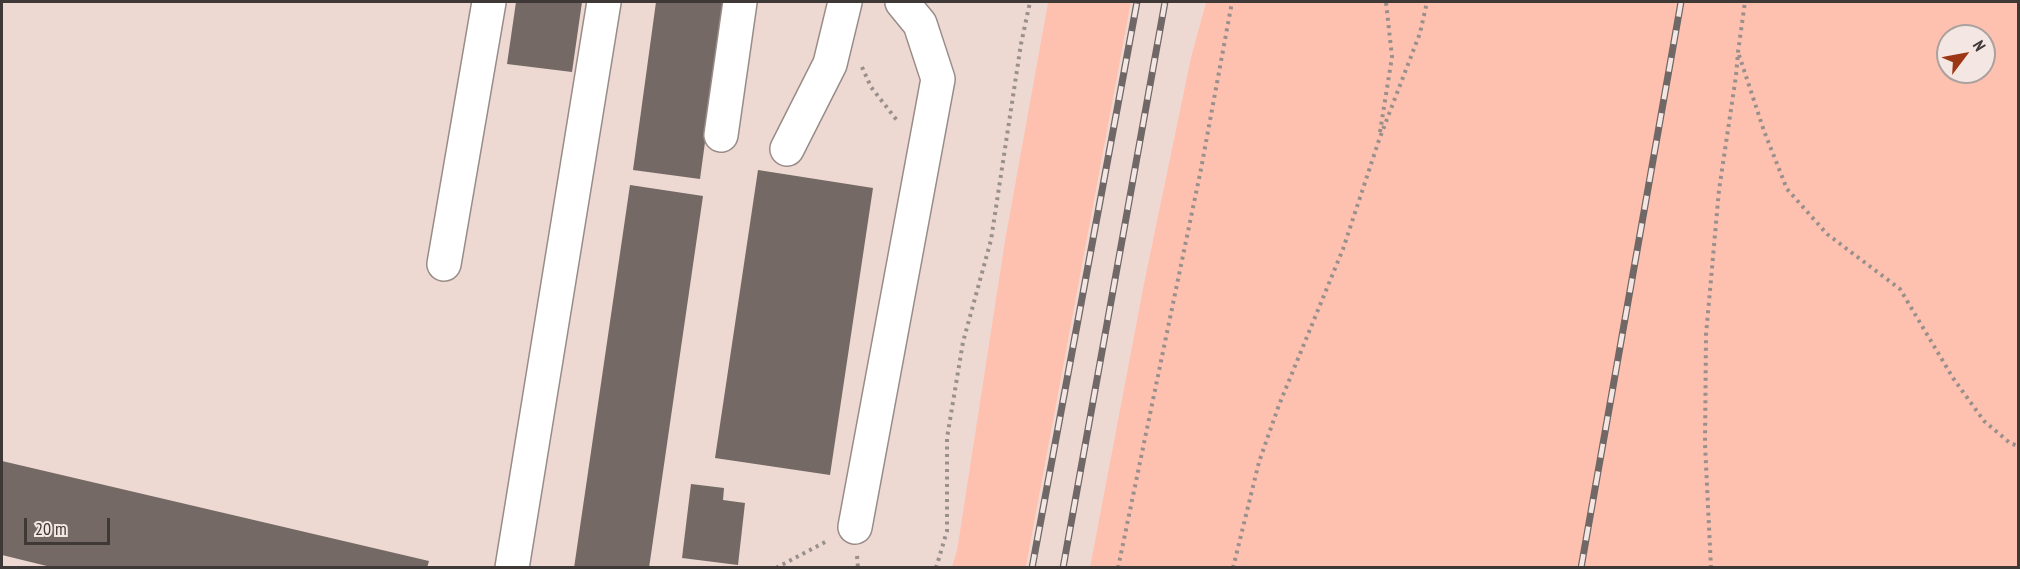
<!DOCTYPE html>
<html>
<head>
<meta charset="utf-8">
<style>
	body { margin:0 }
	#map { position:relative; width:2020px; height:569px; overflow:hidden; background:#f4e6e3; font-family:"PT Sans Narrow",sans-serif }
	canvas { display:block }
	.frame { position:absolute; inset:0; border:3px solid #3e3937; pointer-events:none }
	.north { position:absolute; left:1936px; top:24px; width:60px; height:60px; box-sizing:border-box; background:#f4e6e3; border:2px solid #aba19e; border-radius:50%; rotate:58deg; font-size:16px; font-weight:700; line-height:24px; text-align:center; color:#3e3937 }
	.north::after { content:''; display:block; margin:auto; width:21px; height:27px; background:#9d3615; clip-path:polygon(50% 0,100% 100%,50% 72%,0 100%) }
	.scale { position:absolute; left:24px; top:518px; width:86px; height:27px; box-sizing:border-box; border:3px solid #3e3937; border-top:0; padding-left:8px; font-size:18px; line-height:21px; white-space:nowrap; color:#3e3937; -webkit-text-stroke:4px #f4e6e3; paint-order:stroke }
</style>
</head>
<body>
<div id="map">
<canvas width="2020" height="569"></canvas>
<div class="frame"></div>
<div class="north">N</div>
<div class="scale">20 m</div>
</div>
<script>
const c = document.querySelector('canvas').getContext('2d');
c.lineJoin = 'round';
function fill(path, color) { c.fillStyle = color; c.fill(path, 'evenodd'); }
function stroke(path, color, width, dash) { c.strokeStyle = color; c.lineWidth = width; c.lineCap = dash ? 'butt' : 'round'; c.setLineDash(dash || []); c.stroke(path); }
fill(new Path2D(`
	M2 2H1048L1005 240 957 550 952 567H2Z
	M1131 2H1206L1191 57 1144 283 1090 567 1026 568Z`), '#edd8d2');
fill(new Path2D(`
	M1048 2H1131L1026 567H952L957 550 1005 240Z
	M1206 2H2018V567H1090L1144 283 1191 57ZM1948 36H1984V72H1948Z`), '#ffc1af');
fill(new Path2D(`
	M516 2H582L572 72 507 64Z
	M656 2H724L700 179 633 170Z
	M758 170 873 188 830 475 715 458Z
	M630 185 703 196 649 568H574Z
	M2 461 429 561 427 568H55L2 555Z
	M691 484 724 488 723 500 745 503 738 565 682 558Z`), '#746965');
const minor = new Path2D(`
	M721 135 740 2
	M787 149 830 64 845 2
	M444 264 489 2
	M855 527 938 79 920 24 902 2
	M512 568 604 2`);
stroke(minor, '#988c88', 36);
stroke(new Path2D(`
	M1739 55 1764 131 1787 189 1827 234 1900 289 1953 378 1984 421 2010 443 2018 446
	M862 67 871 87 899 123
	M1380 132 1392 57 1386 2
	M857 556 858 568
	M776 568 829 540
	M936 568 947 531V438L963 342 991 240 1021 44 1030 2
	M1118 568 1201 169 1232 2
	M1233 568 1259 462 1279 405 1343 249 1379 140 1420 33 1427 2
	M1711 568 1705 444 1706 335 1719 190 1736 76 1738 52 1745 2`), '#99908d', 4, [3, 4.5]);
stroke(minor, '#fff', 33);
const rail = new Path2D(`
	M1032 568 1137 2
	M1063 568 1165 2
	M1581 568 1681 2`);
stroke(rail, '#706866', 7);
stroke(rail, '#f4e6e3', 4.5, [14]);
</script>
</body>
</html>
